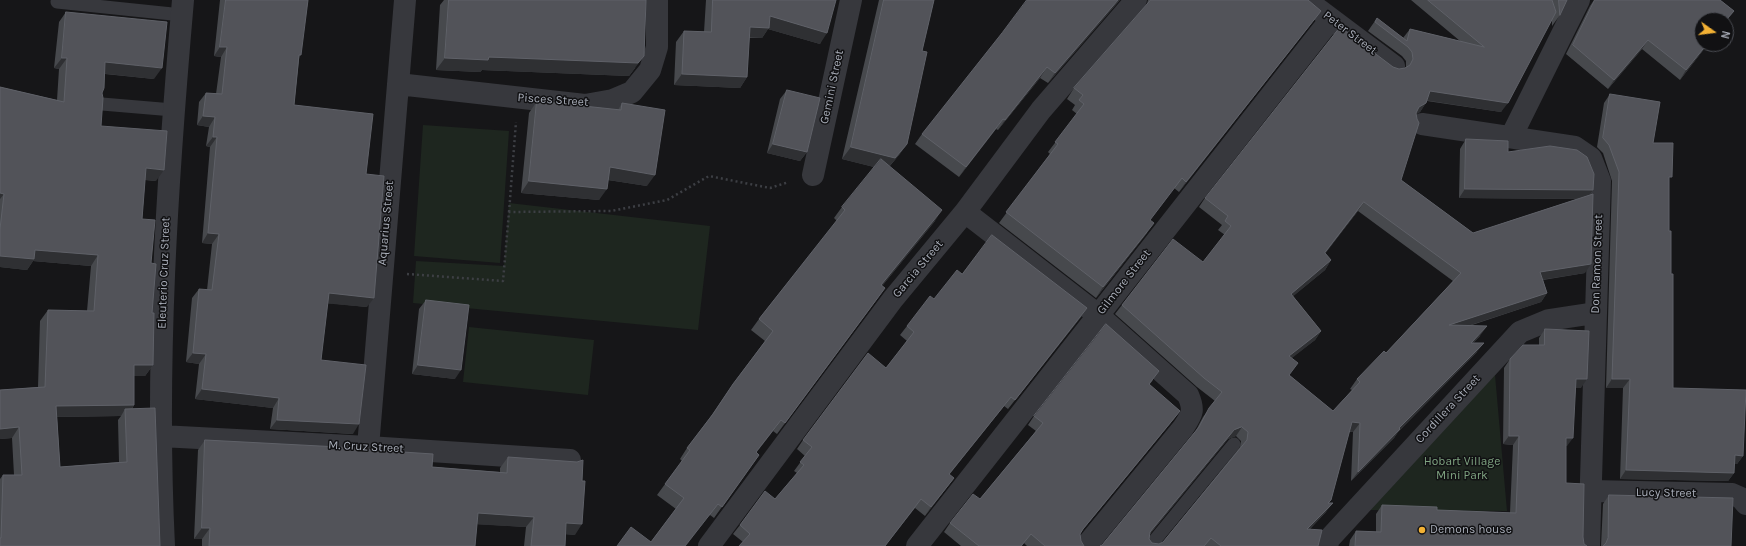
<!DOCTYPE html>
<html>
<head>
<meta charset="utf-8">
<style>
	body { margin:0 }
	#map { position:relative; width:1746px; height:546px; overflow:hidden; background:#161618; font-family:Karla,sans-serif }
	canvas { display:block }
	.north { position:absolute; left:1694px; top:12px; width:40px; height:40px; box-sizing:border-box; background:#111113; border:1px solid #4d4f55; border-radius:50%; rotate:104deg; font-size:11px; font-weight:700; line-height:16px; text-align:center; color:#a8adb8 }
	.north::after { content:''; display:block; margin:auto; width:14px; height:18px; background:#f2b134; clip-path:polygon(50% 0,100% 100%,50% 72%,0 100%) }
</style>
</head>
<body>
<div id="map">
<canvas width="1746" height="546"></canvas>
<div class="north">N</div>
</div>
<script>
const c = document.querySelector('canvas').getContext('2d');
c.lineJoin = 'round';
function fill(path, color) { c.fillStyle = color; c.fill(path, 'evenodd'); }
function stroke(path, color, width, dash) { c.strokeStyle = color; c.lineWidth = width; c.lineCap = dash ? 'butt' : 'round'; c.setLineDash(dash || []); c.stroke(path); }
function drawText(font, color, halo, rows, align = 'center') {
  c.font = font + ' Karla,sans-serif'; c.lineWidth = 3; c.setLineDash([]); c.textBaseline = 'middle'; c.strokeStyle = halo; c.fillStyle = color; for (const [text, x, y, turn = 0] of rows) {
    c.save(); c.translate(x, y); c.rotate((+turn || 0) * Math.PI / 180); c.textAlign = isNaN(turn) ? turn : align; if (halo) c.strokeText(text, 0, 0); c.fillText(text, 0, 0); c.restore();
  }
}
fill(new Path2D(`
	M423 125 509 131 500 263 414 256Z
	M509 203 710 226 698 330 413 303 416 261 504 266Z
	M469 327 594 340 588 395 463 382Z
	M1495 375 1507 511 1365 510Z`), '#1e261f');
stroke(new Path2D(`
	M509 212 516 122
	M407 274 503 281 509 212 611 211 667 200 709 176 770 188 789 182`), '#3d3f44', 2.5, [2, 3]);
stroke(new Path2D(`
	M57 2 182 15
	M102 104 173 110
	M1150 546 1234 444`), '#37383d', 13);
stroke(new Path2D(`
	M1306 0 1394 66
	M398 84 585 105 613 100 632 92 650 70 657 47V0
	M1422 124 1575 147 1591 158 1600 181 1589 546
	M1511 137 1579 0
	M813 175 851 0
	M965 212 1098 315 1188 395C1195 411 1192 414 1183 428L1086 546
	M161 436 368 447 570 460
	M368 447 405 0
	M1591 491 1732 494 1741 498 1746 504
	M164 546C155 363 167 182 183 0
	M709 546 893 299 965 212 1041 110 1136 0
	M917 546 1331 19
	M1327 546 1329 539 1520 332 1549 320 1595 313`), '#37383d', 22);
fill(new Path2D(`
	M220 0H308L299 59 294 105 366 174 367 307 327 303 321 360 353 434 270 429 273 408 195 399 199 364 186 362 192 298 199 289 207 290 212 244 202 243 210 147 206 146 209 127 197 125 199 102 206 93 216 94 221 57 214 56Z
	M444 0H646L635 68 629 76 482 70 480 72 436 70 440 5Z
	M706 0H836L820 44 768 29 762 38H749L747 77 740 88 674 85 676 42 684 31 704 32Z
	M879 0H934L922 51 907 144 899 155 889 167 935 221 882 286 885 288 877 299 777 434 773 431 756 453 759 455 714 518 710 515 651 542 676 509 657 495 682 461 680 459 687 448 709 419 733 384 765 341 751 330 759 319 837 221 834 218 842 207 874 167 842 159Z
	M1120 0 1048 83 1040 78 998 130 996 129 959 177 915 144 922 134Z
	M1148 0H1308L1313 21 1179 192 1174 188 1150 220 1147 233 1096 298 999 223 1050 154 1048 152 1077 114 1072 110 1075 105 1067 99 1074 88 1147 4Z
	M1411 0H1567L1560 15 1552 26V20L1501 112 1427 101 1420 112 1416 114 1401 180 1473 233 1577 199 1459 198 1460 149 1466 139 1508 152 1593 190 1590 195 1585 273 1543 280 1547 293 1541 302 1469 326 1480 336 1473 343 1477 352 1398 432 1394 438 1351 481 1353 432H1349L1331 500 1329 503 1326 512 1310 529 1318 546H1100L1102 545 1195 432 1203 417 1215 401 1197 387 1115 314 1122 305 1203 262 1225 235 1218 230 1222 225 1199 207 1205 198 1393 67 1399 69 1405 68 1406 67V61L1402 56 1368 31 1377 18 1403 38 1410 29 1460 41ZM1358 211 1453 281 1386 353 1357 379 1350 389 1352 390 1333 411 1289 375 1291 358 1315 340 1321 331 1293 296 1325 270 1331 260 1325 253ZM1236 436 1241 441 1240 447 1163 542 1159 544 1152 543 1149 539 1150 534 1228 439Z
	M1594 0H1720L1734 11 1726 21V20L1702 44H1708L1680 80 1642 49 1608 89 1566 54 1590 6Z
	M66 12 154 79 105 74 102 93 101 126 156 181 145 180 142 219 151 263 153 365 145 376H134V405L132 409 160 546H0V479L3 475H14L12 438 0 439V390L38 387 40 321 48 310 87 311 91 266 33 261 27 270 0 267V87L57 100 59 69 54 68 59 22ZM121 416 118 420 119 462 60 467 57 417Z
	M787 90 807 152 800 161 767 153 780 99Z
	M1610 94 1653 143 1669 181V231L1671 274 1673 388 1743 456 1737 464H1734V473L1728 481 1620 479 1623 388H1606L1612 181 1603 153 1597 147 1604 103Z
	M537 101 618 110 622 103 647 186 608 180 599 200 521 193 529 113Z
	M962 274 1087 308 1081 317 1008 409 1004 406 949 475 954 478 925 516 915 508 885 546H739L743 542 733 534 740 525 775 499 797 473 794 471 805 456 797 449 803 440 886 368 907 341 900 335 907 326 934 299Z
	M426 300 455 379 412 374 419 309Z
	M1545 329 1581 388H1576L1567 446H1566V483L1584 544 1587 546H1349L1350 540 1356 531 1376 532V514L1382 505 1437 510 1510 513 1513 445 1503 444 1504 368 1510 359 1539 345V338Z
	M1153 380 1149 385 1180 411 1173 420 1081 532 1080 534 1081 541 1084 546H1027L1024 543 1022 546H961L944 532 950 523 980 499 1036 431 1028 425 1034 416Z
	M205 440 357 449 432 467 500 472V468L508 457 575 535 566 534 565 546H524L526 527 477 524 475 546H202V539H194L198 450Z
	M1609 495 1731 546H1601L1603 504Z`), '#47494d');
fill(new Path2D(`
	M1118 0H1120L1048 83 1055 73Z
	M1321 11 1313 21 1179 192 1186 182Z
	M770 16 827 33 820 44 768 29 762 38 742 37 750 27Z
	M1648 40 1642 49 1608 89 1614 80Z
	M1707 44H1708L1680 80 1686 70Z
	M220 47H227L221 57 214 56Z
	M644 56 629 76 482 70 480 72 436 70 445 58Z
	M62 58H67L59 69 54 68Z
	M105 62 162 68 154 79 98 73Z
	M1047 67 1040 78 998 130 1005 120Z
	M682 74 747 77 740 88 674 85Z
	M1430 91 1508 103 1501 112 1424 100Z
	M1426 103 1420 112 1413 116 1419 107Z
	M203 116 215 117 209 127 197 125Z
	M1003 119 996 129 959 177 966 167Z
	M213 137H217L210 147 206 146Z
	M773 144 807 152 800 161 767 153Z
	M907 144 899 155 886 170 842 159 851 147Z
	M610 167 655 175 647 186 602 179Z
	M146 168 164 170 156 181 138 179Z
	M529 181 607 189 599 200 521 193Z
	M1465 189 1593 190 1587 199 1459 198Z
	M0 193 4 194 0 199Z
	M1364 202 1358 211 1319 262 1325 253Z
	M942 210 935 221 874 296 881 285Z
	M1154 223 1147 233 1096 298 1103 287Z
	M208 233 219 234 212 244 202 243Z
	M35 250 98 255 91 266 33 261 27 270 0 267V256Z
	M1331 260 1325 270 1285 303 1291 294Z
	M1591 264 1585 273 1534 281 1540 272Z
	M885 288 877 299 777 434 785 423Z
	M329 293 374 298 367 307 322 303Z
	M1547 293 1541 302 1443 334 1449 325Z
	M1087 308 1081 317 1008 409 1015 400Z
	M1487 326 1480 336 1465 352 1471 343Z
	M1321 331 1315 340 1282 366 1289 356Z
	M1484 343 1477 352 1398 432 1394 438 1351 481 1358 472 1399 428Z
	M193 353 206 354 199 364 186 362Z
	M134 365H153L145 376H127Z
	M418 365 461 370 455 379 412 374Z
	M1576 379H1587L1581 388H1570Z
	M1612 379H1630L1623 388H1606Z
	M202 389 279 398 273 408 195 399Z
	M1011 397 1004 406 942 483 949 474Z
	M134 405 127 416 125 409 121 416 49 417 56 406Z
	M1180 411 1173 420 1076 538 1083 529Z
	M277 420 359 424 353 434 270 429Z
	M781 420 773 431 748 463 756 452Z
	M1352 422 1360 423 1353 432 1345 431Z
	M19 427 12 438 0 439V429Z
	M1242 427 1236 436 1228 439 1144 541 1150 532 1234 430Z
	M1509 436H1519L1513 445 1503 444Z
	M1566 438H1573L1567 446H1560Z
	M1735 455 1743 456 1737 464H1728Z
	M1626 470 1734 473 1728 481 1620 479Z
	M954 478 947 487 925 516 931 507Z
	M1333 503 1326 512 1301 538 1307 529Z
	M718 504 686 546H685Z
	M478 513 534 517 526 527 470 524Z
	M566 523 582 524 575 535 559 534Z
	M202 528H210L202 539H194Z`), '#2f3033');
const building = new Path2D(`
	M226 0H308L301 55H299L294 105 373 114 366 174 384 176 374 298 329 293 321 360 366 365 359 424 277 420 279 398 202 389 206 354 193 353 199 289 212 290 219 234 208 233 217 137H213L215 117 203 116 206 93 222 94 227 47H220Z
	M449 0H646L644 56 638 63 489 57 488 60 445 58Z
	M713 0H836L827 33 770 16 769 28 750 27 747 77 682 74 684 31 711 32Z
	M884 0H934L922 51 927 52 907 144 895 158 851 147Z
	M1027 0H1118L1055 73 1047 67 1005 120 1003 119 966 167 922 134 1002 33Z
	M1151 0H1308L1321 11 1186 182 1182 178 1150 220 1154 223 1103 287 1006 212 1058 144 1055 142 1084 104 1079 100 1083 95 1074 88Z
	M1428 0H1552L1556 12 1508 103 1430 91 1426 103 1419 107 1416 113 1417 119 1419 123 1401 180 1473 233 1593 194 1591 264 1540 272 1547 293 1449 325 1487 326 1471 343H1484L1399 428 1400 429 1358 472 1360 423 1352 422 1331 500 1328 503H1333L1307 529 1322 530 1318 546H1221L1211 538 1204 546H1100L1102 545 1199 427 1209 408 1222 392 1204 378 1122 305 1173 239 1203 262 1231 226 1225 221 1228 216 1205 198 1340 27 1393 67 1399 69 1405 68 1410 65 1413 59 1412 52 1408 47 1375 22 1377 18 1407 41 1410 29 1484 47ZM1364 202 1461 273 1386 353 1384 351 1357 379 1360 382 1333 411 1289 375 1298 363 1289 356 1321 331 1291 294 1331 260 1325 253ZM1242 427 1248 432 1247 440 1163 542 1159 544 1152 543 1149 539 1150 532 1234 430Z
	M1559 0H1567L1560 15Z
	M1595 0H1720L1734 11 1726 20H1702V44H1707L1686 70 1648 40 1614 80 1573 45Z
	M66 12 167 22 162 68 105 62 104 88 102 93 103 98 101 126 167 131 164 170 146 168 142 219 155 220 151 263 156 264 152 313H154L153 365H134V405L56 406 60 467 127 462 125 409 155 408 160 546H0V538H1L3 475H22L19 427 0 429V390L45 387 48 310 94 311 98 255 35 250 34 259 0 256V229L4 194 0 193V87L64 102 67 58H62Z
	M787 90 820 98 807 152 773 144Z
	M1610 94 1660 102 1653 143H1673L1672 177H1669V231H1671V274H1673V388L1746 390 1743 456 1735 455 1734 473 1626 470 1630 379H1612L1619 172 1609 145 1603 138Z
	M537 101 621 110 622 103 665 110 655 175 610 167 607 189 529 181Z
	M1466 139 1508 141V152L1550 146 1577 150 1587 157 1594 174 1593 190 1465 189Z
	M881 159 942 210 881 285 885 288 785 423 781 420 756 452 759 455 722 507 718 504 685 546H617L631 527 651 542 684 498 665 484 690 450 687 448 713 414 733 384 773 331 759 319 845 210 842 207Z
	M992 235 1087 308 1015 400 1011 397 949 474 954 478 931 507 921 499 885 546H739L750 534 740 525 765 491 775 499 804 465 800 462 812 447 803 440 868 353 886 368 914 332 907 326 930 296 934 299 957 270 962 274Z
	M426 300 469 305 461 370 418 365Z
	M1106 324 1159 371 1149 384 1180 411 1083 529 1080 534 1081 541 1084 546H1045L1031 534 1021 546H979L950 523 973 494 980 499 1043 423 1034 416Z
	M1545 329 1589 331 1587 379H1576L1573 438H1566V483L1584 484 1583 537 1584 544 1587 546H1355L1356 531 1381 532 1382 505 1437 507V510L1516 513 1519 436H1509L1510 359 1523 345H1544Z
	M205 440 358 448 357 449 433 454 432 467 507 473 508 457 577 462 583 460 582 481H585L582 524 566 523 565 546H531L534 517 478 513 475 546H209L210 528H202Z
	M1609 495 1733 498 1731 546H1603L1606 543 1608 538Z`);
fill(building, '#525359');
stroke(building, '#5f6168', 1);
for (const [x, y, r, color] of [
	[1422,530,4,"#f2b134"]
]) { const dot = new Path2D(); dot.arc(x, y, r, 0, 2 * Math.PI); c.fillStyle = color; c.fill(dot); stroke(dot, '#111113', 1.5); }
drawText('12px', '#a8adb8', '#111113', [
	["Peter Street",1350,33,37],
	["Gemini Street",832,87,-78],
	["Pisces Street",553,100,4],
	["Aquarius Street",386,223,-85],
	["Don Ramon Street",1597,264,-88],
	["Garcia Street",918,269,-50],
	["Eleuterio Cruz Street",164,273,-88],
	["Gilmore Street",1124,282,-52],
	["Cordillera Street",1448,409,-47],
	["M. Cruz Street",366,447,3],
	["Lucy Street",1666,493,1]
]);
drawText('12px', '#7fa381', '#111113', [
	["Hobart Village",1462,462],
	["Mini Park",1462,476]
]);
drawText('12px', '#a8adb8', '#111113', [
	["Demons house",1430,530]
], 'left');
</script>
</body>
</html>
